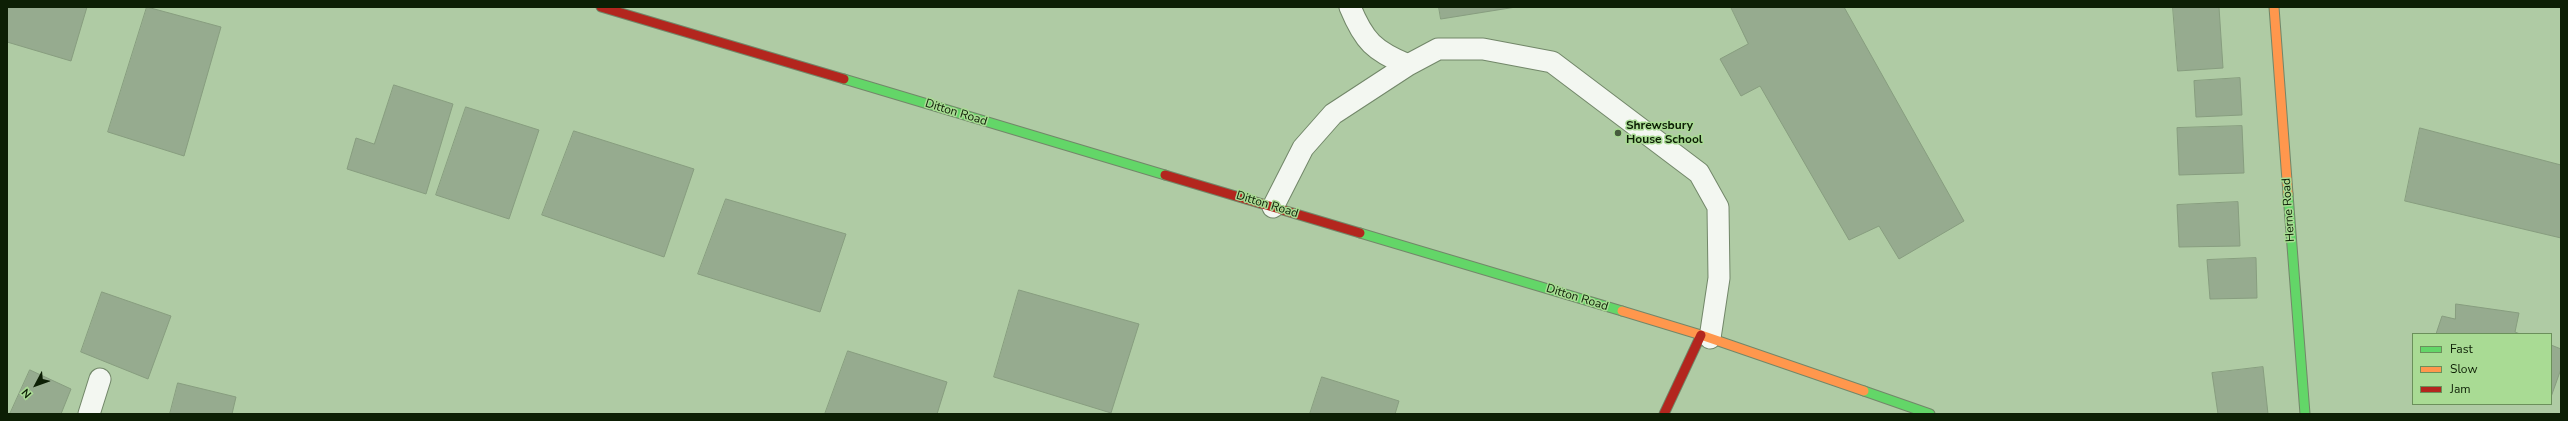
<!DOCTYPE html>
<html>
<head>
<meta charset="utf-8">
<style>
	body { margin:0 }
	#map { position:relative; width:2568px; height:421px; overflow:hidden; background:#afcba4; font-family:"Nunito Sans",sans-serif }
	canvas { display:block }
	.frame { position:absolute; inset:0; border:8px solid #0d1f05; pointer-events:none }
	.legend { position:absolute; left:2412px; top:333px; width:140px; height:72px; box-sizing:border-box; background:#a9db94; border:1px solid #6b905b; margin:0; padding:5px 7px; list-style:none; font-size:12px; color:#0d1f05 }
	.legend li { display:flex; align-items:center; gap:8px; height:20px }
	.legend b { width:20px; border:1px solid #6b905b }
	.north { position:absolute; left:16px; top:365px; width:40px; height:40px; -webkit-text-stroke:3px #a9db94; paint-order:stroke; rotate:229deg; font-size:11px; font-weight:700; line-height:16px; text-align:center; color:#0d1f05 }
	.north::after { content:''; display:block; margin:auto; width:14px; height:18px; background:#0d1f05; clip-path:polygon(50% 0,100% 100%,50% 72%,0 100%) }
</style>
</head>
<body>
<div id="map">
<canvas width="2568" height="421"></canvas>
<div class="frame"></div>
<ul class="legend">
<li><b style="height:5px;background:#63d668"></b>Fast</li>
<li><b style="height:5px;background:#ff974d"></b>Slow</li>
<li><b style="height:5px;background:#b3261e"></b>Jam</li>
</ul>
<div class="north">N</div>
</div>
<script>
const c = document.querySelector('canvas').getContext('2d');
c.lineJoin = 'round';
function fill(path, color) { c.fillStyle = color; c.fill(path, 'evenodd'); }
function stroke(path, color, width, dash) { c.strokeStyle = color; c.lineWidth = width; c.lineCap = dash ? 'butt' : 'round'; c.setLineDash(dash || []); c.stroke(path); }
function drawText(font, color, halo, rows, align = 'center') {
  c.font = font + ' "Nunito Sans",sans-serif'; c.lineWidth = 3; c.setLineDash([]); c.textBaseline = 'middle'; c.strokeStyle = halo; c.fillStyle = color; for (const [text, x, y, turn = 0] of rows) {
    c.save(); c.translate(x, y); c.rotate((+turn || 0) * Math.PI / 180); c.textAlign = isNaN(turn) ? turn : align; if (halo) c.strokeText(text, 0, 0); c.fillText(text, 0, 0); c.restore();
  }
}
const building = new Path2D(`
	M7 7H87L71 61 7 42Z
	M147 7 221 27 184 156 108 132Z
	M1439 7H1516L1441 19Z
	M1731 7H1844L1964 221 1899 259 1879 226 1849 240 1760 86 1741 96 1720 59 1748 44Z
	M2173 7H2219L2223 68 2178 71Z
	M2240 78 2242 115 2196 117 2194 81Z
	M394 85 453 104 426 194 347 169 356 138 374 144Z
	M466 107 539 130 509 219 436 195Z
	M2242 126 2244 173 2179 175 2177 128Z
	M2420 128 2561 165V238L2405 201Z
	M574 131 694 169 664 257 542 215Z
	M726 199 846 234 820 312 698 274Z
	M2238 202 2240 246 2179 247 2177 205Z
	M2256 258 2257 298 2210 299 2207 260Z
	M1019 290 1139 324 1111 413 994 377Z
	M102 292 171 316 148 379 81 352Z
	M2456 304 2519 313 2515 332 2520 334H2436L2442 316 2455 319Z
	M2551 345 2561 349V369L2551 397Z
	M848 351 947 382 937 414H825Z
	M2263 367 2268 414H2218L2212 373Z
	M30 370 71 389 61 414H10Z
	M1322 377 1399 401 1395 414H1310Z
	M178 383 236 397 232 414H170Z`);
fill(building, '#96ab8f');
stroke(building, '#879d7f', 1);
const lane = new Path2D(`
	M1350 7C1364 41 1374 51 1408 65
	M1273 207 1303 148 1333 114 1408 65 1438 49H1483L1552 62 1699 173 1718 207 1719 278 1710 338
	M89 414 100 379`);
const fast = new Path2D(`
	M844 79 1165 175
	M2288 194 2305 414
	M1360 233 1622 311
	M1864 391 1930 414`);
const slow = new Path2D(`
	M2274 7 2288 194
	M1622 311 1701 335 1864 391`);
const jam = new Path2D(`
	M601 7 844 79
	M1165 175 1360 233
	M1664 414 1701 335`);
stroke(lane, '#728769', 23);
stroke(fast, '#728769', 11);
stroke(slow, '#728769', 11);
stroke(jam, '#728769', 11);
stroke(lane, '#f3f7f1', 21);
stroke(fast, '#63d668', 9);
stroke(slow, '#ff974d', 9);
stroke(jam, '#b3261e', 9);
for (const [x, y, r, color] of [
	[1618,133,4,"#465b3d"]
]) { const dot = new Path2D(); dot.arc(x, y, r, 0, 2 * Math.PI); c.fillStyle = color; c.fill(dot); stroke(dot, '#a9db94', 1.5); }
drawText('12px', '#0d1f05', '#a9db94', [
	["Ditton Road",956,113,17],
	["Ditton Road",1267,205,17],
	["Herne Road",2289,210,-94],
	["Ditton Road",1577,298,17]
]);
drawText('bold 12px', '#0d1f05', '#a9db94', [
	["Shrewsbury",1626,126],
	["House School",1626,140]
], 'left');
</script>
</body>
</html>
